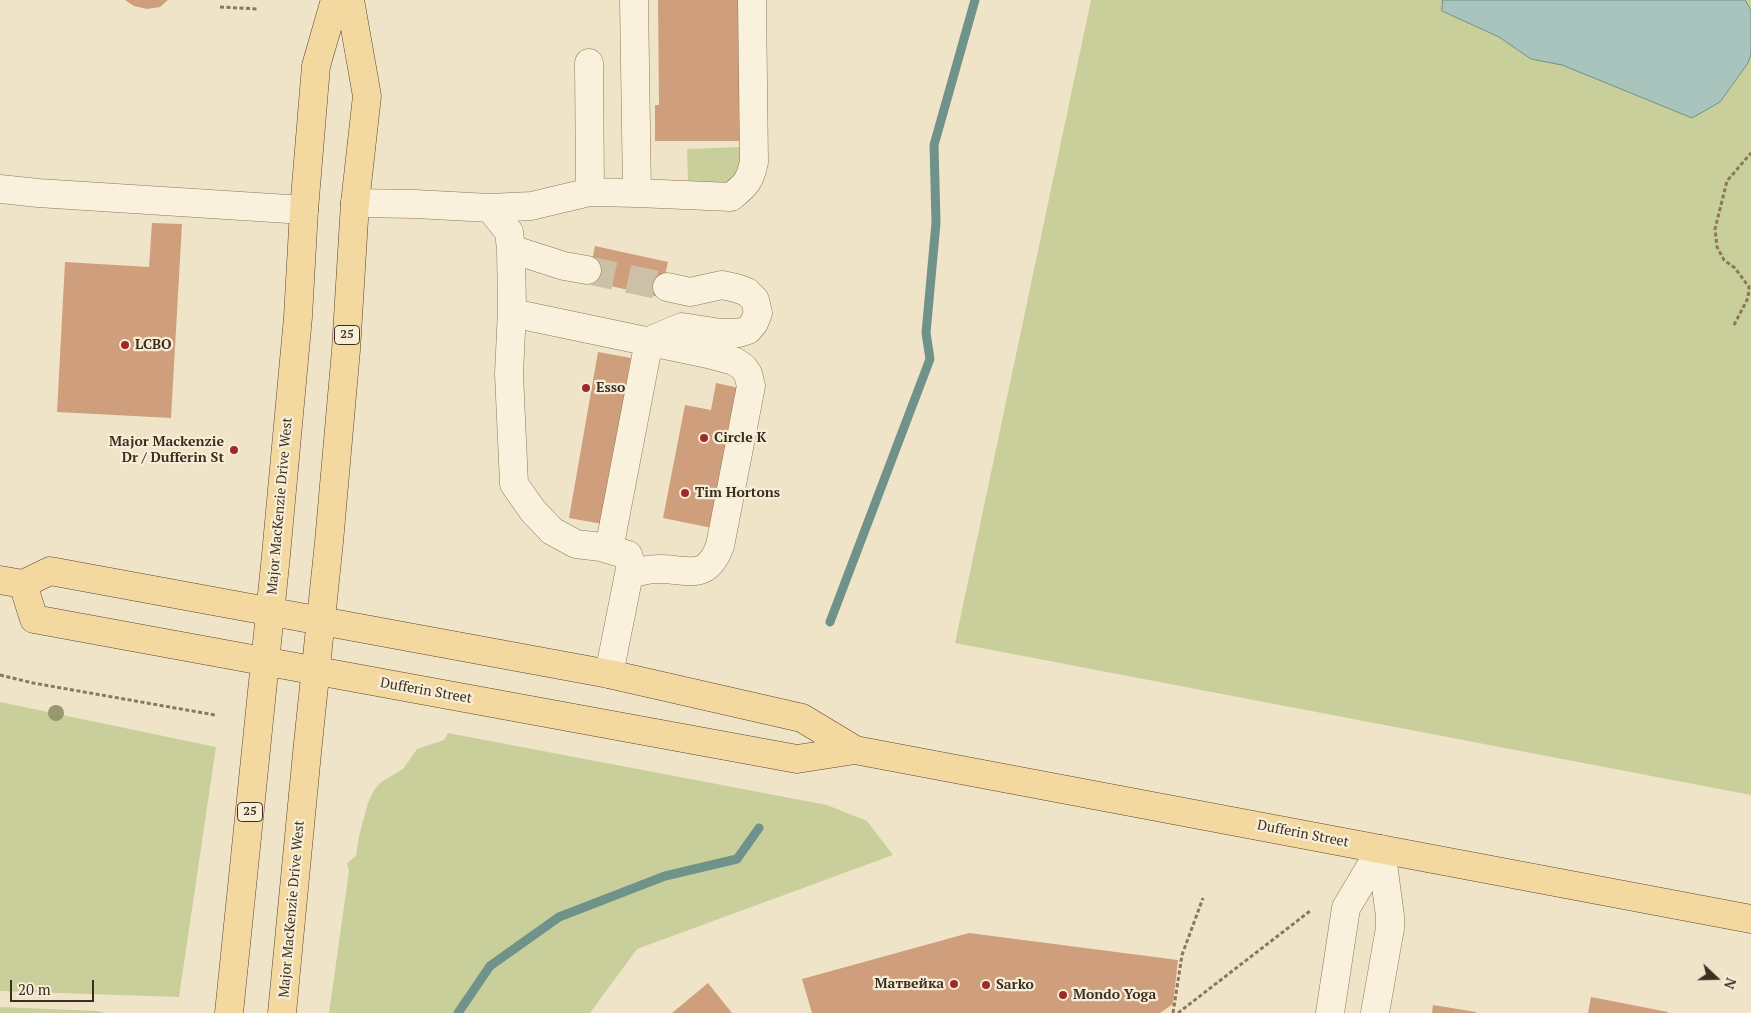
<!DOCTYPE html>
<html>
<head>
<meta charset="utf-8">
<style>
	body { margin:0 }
	#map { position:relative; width:1751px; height:1013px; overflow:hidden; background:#f0e4c8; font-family:"PT Serif",serif }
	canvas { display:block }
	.north { position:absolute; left:1691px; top:953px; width:50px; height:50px; -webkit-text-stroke:4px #f7eed8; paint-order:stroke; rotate:111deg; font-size:14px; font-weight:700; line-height:20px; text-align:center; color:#3d2e20 }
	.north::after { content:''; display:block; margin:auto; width:18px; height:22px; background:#3d2e20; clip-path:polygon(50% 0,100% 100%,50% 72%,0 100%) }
	.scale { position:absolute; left:10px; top:980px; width:84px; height:22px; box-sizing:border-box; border:2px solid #3d2e20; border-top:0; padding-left:6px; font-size:15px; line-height:18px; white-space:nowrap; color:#3d2e20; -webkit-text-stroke:4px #f7eed8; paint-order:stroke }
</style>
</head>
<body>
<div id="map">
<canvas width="1751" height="1013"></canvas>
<div class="north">N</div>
<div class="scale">20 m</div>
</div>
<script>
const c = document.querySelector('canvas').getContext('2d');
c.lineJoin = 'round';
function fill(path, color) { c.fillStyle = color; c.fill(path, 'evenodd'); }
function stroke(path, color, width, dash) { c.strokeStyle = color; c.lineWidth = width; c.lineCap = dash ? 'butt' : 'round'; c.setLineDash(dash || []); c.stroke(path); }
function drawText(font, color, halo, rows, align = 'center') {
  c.font = font + ' "PT Serif",serif'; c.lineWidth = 4.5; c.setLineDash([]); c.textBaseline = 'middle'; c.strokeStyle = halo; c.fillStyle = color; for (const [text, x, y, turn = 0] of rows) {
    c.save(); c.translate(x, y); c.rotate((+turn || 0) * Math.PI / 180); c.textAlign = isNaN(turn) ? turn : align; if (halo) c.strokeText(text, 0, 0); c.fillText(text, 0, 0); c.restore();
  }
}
fill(new Path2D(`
	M1091 0H1751V795L955 643Z
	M741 147 742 184 688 185 687 149Z
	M0 702 216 747 179 997 0 991Z
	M448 733 827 805 867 821 893 855 637 949 590 1013H329L349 871 347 863 356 856 359 836 368 803 374 790 381 782 403 769 417 749 444 740Z
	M0 1007 99 1011 105 1013H0Z`), '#c9cf9b');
const water = new Path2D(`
	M1443 0H1745L1751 10V54L1748 63 1720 102 1692 118 1562 65 1531 59 1499 37 1442 11Z`);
fill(water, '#a9c4bc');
stroke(water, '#6f938a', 1);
stroke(new Path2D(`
	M830 622 930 359 926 333 936 223 934 145 975 0
	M458 1013 490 966 559 917 665 876 737 859 759 828`), '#6f938a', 9);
fill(new Path2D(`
	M125 0H168L160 7 147 9 134 6Z
	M658 0H743V141H655V105H659Z
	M152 223 182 224 171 418 57 412 65 262 149 267Z
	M595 246 668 262 660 297 588 281Z
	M598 352 631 358 602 524 569 518Z
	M716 383 739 388 712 528 663 518 685 405 711 410Z
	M969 933 1178 960 1173 1004 1160 1013H812L802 979Z
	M708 983 732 1013H672Z
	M1591 997 1668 1012V1013H1588Z
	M1433 1005 1476 1012V1013H1432Z`), '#cf9f7d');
stroke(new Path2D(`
	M587 270 667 287`), '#ccc0a6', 28, [28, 14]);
const minor = new Path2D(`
	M589 63 590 192
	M0 189 38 193 304 210
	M637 193 731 197C746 185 750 181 754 162L752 0
	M355 203 415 204 490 208 531 206 590 192 637 193 634 0
	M490 208 509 232 511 249 512 309 509 374 514 484 533 511 552 531 576 544 601 547 628 555 631 564 609 674
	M511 249 564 266 587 270
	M512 313 708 354 734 361 743 367 748 374 751 386 720 546C706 582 689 569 659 569 649 569 639 571 629 575
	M649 341 682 327 721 333H739L748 330 754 323 758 313 755 300 747 292 736 288 722 285 690 292 667 287
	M609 549 649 341
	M1330 1013 1346 908 1381 849
	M1375 1013 1390 928V916L1381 849`);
const major = new Path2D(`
	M0 580 23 584 50 571 609 674 802 718 855 750
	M23 584 34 619 797 759 855 750 1751 919
	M229 1013 276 555 298 317 304 210 316 66 335 0
	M282 1013 307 753 329 542 346 350 355 203 367 96 350 0`);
stroke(minor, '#8d765c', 29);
stroke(major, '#5b4430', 29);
stroke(new Path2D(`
	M220 7 258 9
	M1734 325 1748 298 1749 287 1735 268 1724 260 1717 247 1715 229 1727 181 1751 153
	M0 675 33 683 215 715
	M1173 1013 1182 955 1203 898
	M1178 1013 1310 911`), '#8d765c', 3, [4, 2.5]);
stroke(minor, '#faf1dc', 28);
stroke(major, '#f3d9a0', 28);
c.fillStyle = '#96986f';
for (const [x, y] of [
	[56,713]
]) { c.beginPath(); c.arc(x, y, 8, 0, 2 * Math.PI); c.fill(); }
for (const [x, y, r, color] of [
	[125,345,5,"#9e2a2b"],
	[586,388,5,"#9e2a2b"],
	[704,438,5,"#9e2a2b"],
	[234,450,5,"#9e2a2b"],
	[685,493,5,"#9e2a2b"],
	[954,984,5,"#9e2a2b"],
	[986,985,5,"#9e2a2b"],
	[1063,995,5,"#9e2a2b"]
]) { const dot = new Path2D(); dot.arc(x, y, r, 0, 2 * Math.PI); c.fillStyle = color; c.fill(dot); stroke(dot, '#f7eed8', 2); }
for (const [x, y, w] of [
	[347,335,25],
	[250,812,25]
]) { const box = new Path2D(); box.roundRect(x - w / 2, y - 9.5, w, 19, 4); c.fillStyle = '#f7eed8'; c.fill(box); stroke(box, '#3d2e20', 1); }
drawText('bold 12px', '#3d2e20', null, [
	["25",347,335],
	["25",250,812]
]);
drawText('bold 14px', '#3d2e20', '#f7eed8', [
	["LCBO",135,345],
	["Esso",596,388],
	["Circle K",714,438],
	["Major Mackenzie",224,442,"right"],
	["Dr / Dufferin St",224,458,"right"],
	["Tim Hortons",695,493],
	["Матвейка",944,984,"right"],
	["Sarko",996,985],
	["Mondo Yoga",1073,995]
], 'left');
drawText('14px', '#3d2e20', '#f7eed8', [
	["Major MacKenzie Drive West",280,506,-85],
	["Dufferin Street",426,691,10],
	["Dufferin Street",1303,834,11],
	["Major MacKenzie Drive West",292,909,-85]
]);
</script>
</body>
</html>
